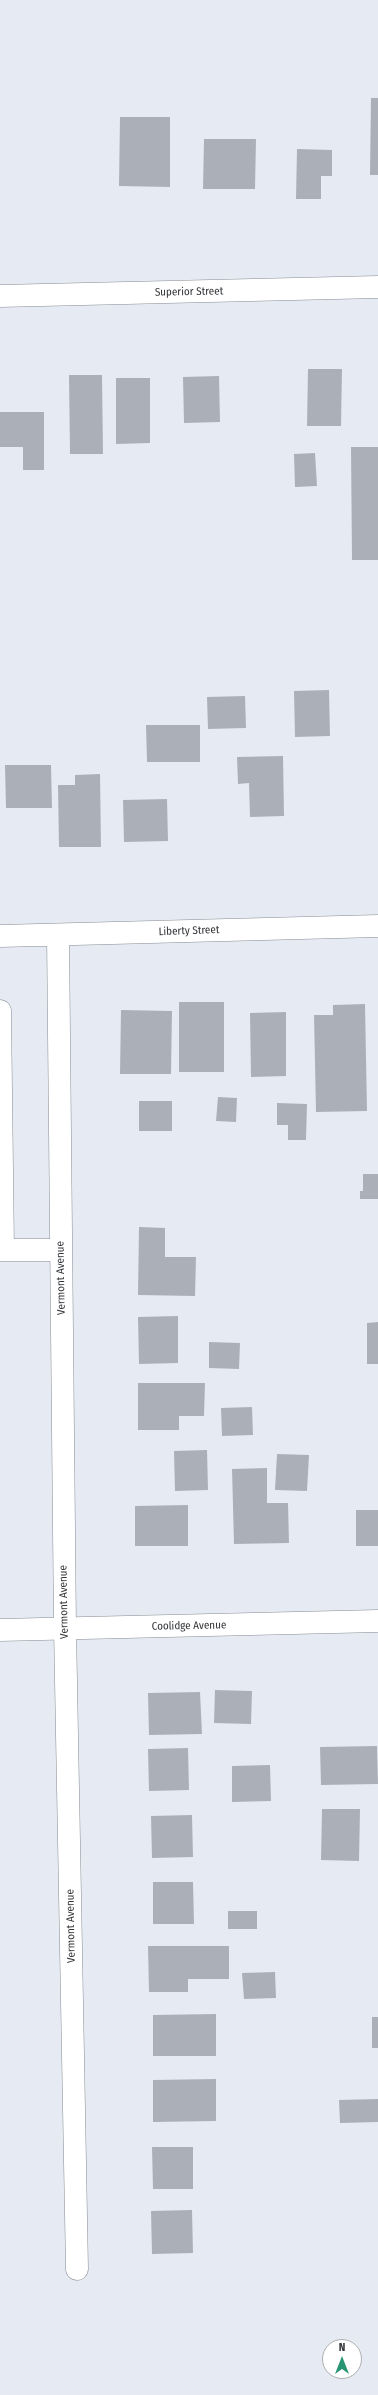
<!DOCTYPE html>
<html>
<head>
<meta charset="utf-8">
<style>
	body { margin:0 }
	#map { position:relative; width:378px; height:2395px; overflow:hidden; background:#e6ebf3; font-family:"Fira Sans Condensed",sans-serif }
	canvas { display:block }
	.north { position:absolute; left:322px; top:2339px; width:40px; height:40px; box-sizing:border-box; background:#fff; border:1px solid #adaeaf; border-radius:50%; rotate:0deg; font-size:11px; font-weight:700; line-height:16px; text-align:center; color:#333538 }
	.north::after { content:''; display:block; margin:auto; width:14px; height:18px; background:#299473; clip-path:polygon(50% 0,100% 100%,50% 72%,0 100%) }
</style>
</head>
<body>
<div id="map">
<canvas width="378" height="2395"></canvas>
<div class="north">N</div>
</div>
<script>
const c = document.querySelector('canvas').getContext('2d');
c.lineJoin = 'round';
function fill(path, color) { c.fillStyle = color; c.fill(path, 'evenodd'); }
function stroke(path, color, width, dash) { c.strokeStyle = color; c.lineWidth = width; c.lineCap = dash ? 'butt' : 'round'; c.setLineDash(dash || []); c.stroke(path); }
function drawText(font, color, halo, rows, align = 'center') {
  c.font = font + ' "Fira Sans Condensed",sans-serif'; c.lineWidth = 4; c.setLineDash([]); c.textBaseline = 'middle'; c.strokeStyle = halo; c.fillStyle = color; for (const [text, x, y, turn = 0] of rows) {
    c.save(); c.translate(x, y); c.rotate((+turn || 0) * Math.PI / 180); c.textAlign = isNaN(turn) ? turn : align; if (halo) c.strokeText(text, 0, 0); c.fillText(text, 0, 0); c.restore();
  }
}
fill(new Path2D(`
	M371 98H378V175H370Z
	M120 117H170V187L119 186Z
	M204 139H256L255 189H203Z
	M297 149 332 150V176H321V199H296Z
	M308 369H342L341 426H307Z
	M69 375H102L103 454H70Z
	M219 376 220 422 184 423 183 377Z
	M116 378H150V443L116 444Z
	M0 412H44V470H23V447H0Z
	M351 447H378V560H352Z
	M315 453 317 486 295 487 294 454Z
	M329 690 330 736 295 737 294 691Z
	M245 696 246 728 208 729 207 697Z
	M146 725H200V762H147Z
	M283 756 284 816 250 817 249 783 238 784 237 757Z
	M5 765H51L52 808H6Z
	M100 774 101 847H59L58 785H75V775Z
	M167 799 168 841 124 842 123 800Z
	M179 1002H224V1072H179Z
	M365 1004 367 1111 316 1112 314 1015H333V1005Z
	M121 1010 172 1011 171 1074H120Z
	M286 1012V1076L251 1077 250 1013Z
	M218 1097 237 1098 236 1122 216 1121Z
	M139 1101H172V1131H139Z
	M277 1103 307 1104 306 1140H288V1125H277Z
	M363 1174H378V1199H360V1191H363Z
	M139 1227 165 1228V1257H196L195 1296 138 1295Z
	M178 1316V1363L139 1364 138 1317Z
	M378 1322V1364H367V1323Z
	M209 1342 240 1343 239 1369 209 1368Z
	M138 1383H205L204 1416H179V1430H138Z
	M252 1407 253 1435 222 1436 221 1408Z
	M207 1450 208 1490 175 1491 174 1451Z
	M277 1454 309 1455 307 1491 275 1490Z
	M267 1468V1503H288L289 1543 234 1544 232 1469Z
	M188 1505V1546H135V1506Z
	M356 1510H378V1546H356Z
	M215 1690 252 1691 251 1724 214 1723Z
	M200 1692 202 1734 149 1735 148 1693Z
	M377 1746 378 1784 321 1785 320 1747Z
	M188 1748 189 1790 149 1791 148 1749Z
	M270 1765 271 1801 232 1802V1766Z
	M322 1809H360L359 1861 321 1860Z
	M192 1815 193 1857 152 1858 151 1816Z
	M153 1882H193L194 1924H153Z
	M228 1911H257V1929H228Z
	M148 1946H229V1979H188V1992H149Z
	M275 1972 276 1998 244 1999 242 1973Z
	M216 2014V2056H153V2015Z
	M372 2017H378V2048H372Z
	M216 2079V2121L153 2122V2080Z
	M378 2099V2122L340 2123 339 2100Z
	M152 2147H193V2189H153Z
	M192 2210 193 2253 152 2254 151 2211Z`), '#abb0b8');
const minor = new Path2D(`
	M0 296 378 287
	M58 935 65 1628 77 2269
	M0 936 378 926
	M0 1011 3 1250
	M0 1250H61
	M0 1630 378 1621`);
stroke(minor, '#878c93', 23);
stroke(minor, '#fff', 22);
drawText('11px', '#333538', '#fff', [
	["Superior Street",189,292,-1],
	["Liberty Street",189,931,-2],
	["Vermont Avenue",61,1278,-91],
	["Vermont Avenue",64,1602,-91],
	["Coolidge Avenue",189,1626,-1],
	["Vermont Avenue",71,1926,-91]
]);
</script>
</body>
</html>
